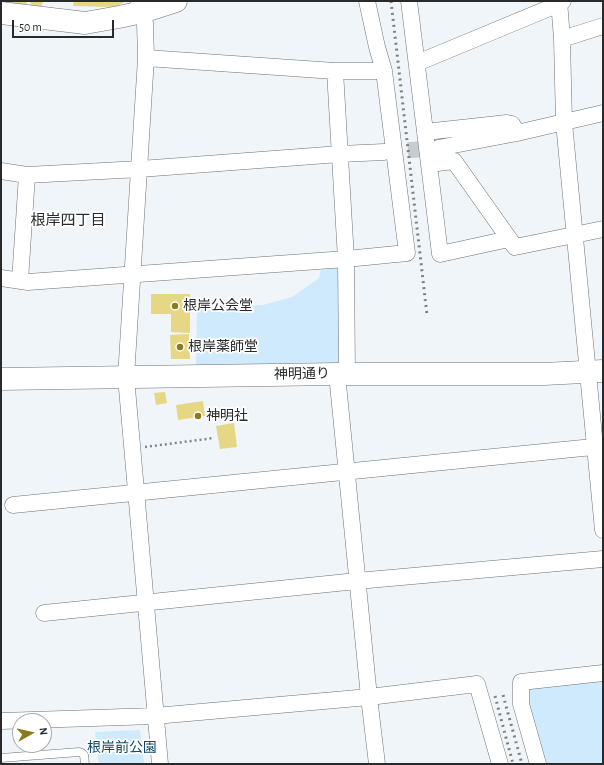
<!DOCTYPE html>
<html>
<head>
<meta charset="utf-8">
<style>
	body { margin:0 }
	#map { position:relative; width:604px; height:765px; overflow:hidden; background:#eff5f9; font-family:"Alegreya Sans",sans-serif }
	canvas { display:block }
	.frame { position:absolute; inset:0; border:2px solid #282a2c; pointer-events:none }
	.north { position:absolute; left:12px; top:713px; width:40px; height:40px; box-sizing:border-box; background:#fff; border:1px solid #a9aaab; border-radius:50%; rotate:82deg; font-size:11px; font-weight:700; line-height:16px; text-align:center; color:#282a2c }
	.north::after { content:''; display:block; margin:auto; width:14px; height:18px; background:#8a7b20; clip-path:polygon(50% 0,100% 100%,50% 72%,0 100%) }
	.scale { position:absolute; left:12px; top:20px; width:102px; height:18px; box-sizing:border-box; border:2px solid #282a2c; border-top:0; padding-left:5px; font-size:12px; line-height:14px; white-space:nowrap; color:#282a2c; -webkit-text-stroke:3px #fff; paint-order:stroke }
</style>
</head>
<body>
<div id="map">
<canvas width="604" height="765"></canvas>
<div class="frame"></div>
<div class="north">N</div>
<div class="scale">50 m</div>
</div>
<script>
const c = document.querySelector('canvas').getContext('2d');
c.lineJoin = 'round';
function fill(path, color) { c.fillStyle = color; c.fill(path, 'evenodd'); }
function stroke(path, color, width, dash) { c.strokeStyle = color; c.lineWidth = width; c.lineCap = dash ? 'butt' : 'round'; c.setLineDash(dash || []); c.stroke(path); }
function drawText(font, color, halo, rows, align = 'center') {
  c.font = font + ' "Alegreya Sans","Noto Sans JP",sans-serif'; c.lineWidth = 3.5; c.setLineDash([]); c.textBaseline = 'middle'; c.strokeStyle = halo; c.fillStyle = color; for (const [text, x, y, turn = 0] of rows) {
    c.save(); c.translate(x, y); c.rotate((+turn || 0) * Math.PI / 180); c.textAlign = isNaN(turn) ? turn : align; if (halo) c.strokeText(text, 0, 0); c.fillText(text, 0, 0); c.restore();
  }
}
fill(new Path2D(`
	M340 267 343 366H196L197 308 263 305 292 297 319 278 321 270Z
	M603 680V764H541L525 704 527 692 530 687Z
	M140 730 144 764H99L95 732Z`), '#cfeafc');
fill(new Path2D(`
	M6 1H27L26 6 5 4Z
	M31 1H43L41 8 30 7Z
	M74 1H126L116 7 73 6Z
	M151 294H190V333L171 332V314H151Z
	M189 334 190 359H171L170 335Z
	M165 392 167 403 156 405 154 393Z
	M203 401 205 416 178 420 176 405Z
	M219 414H222L223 418 220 419Z
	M234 423 237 447 220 449 216 426Z`), '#e6d785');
stroke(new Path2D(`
	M384 152 438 148`), '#c7ccd0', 16, [16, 8]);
const lane = new Path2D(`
	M1 758 79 752 82 753 84 755 85 764`);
const street = new Path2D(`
	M139 1 145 23 146 58 126 377 160 764
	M409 1 440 254 509 239
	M559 1 562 39 564 123 603 530
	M562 39 603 26
	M146 58 335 71H384
	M417 63 559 4 563 1
	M335 71 346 259 347 374
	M425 132 507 123 512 124 517 133
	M438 148 517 133 603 113
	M429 164 454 161 515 247 603 229
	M1 171 27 175 140 169 340 154 384 152
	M1 278 28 282 346 259 407 253 384 71 377 47 367 1
	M20 281 27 175
	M337 374 369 697 377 764
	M13 505 603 446
	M44 613 357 581 603 559
	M1 721 155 716 369 697 477 684 500 764
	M538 764 521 704V682L603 673`);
const secondary = new Path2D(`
	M1 13 85 23 119 17 142 12 176 1
	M1 379 337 374H544L603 371`);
stroke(lane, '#6c7175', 9);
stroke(street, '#6c7175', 17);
stroke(secondary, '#6c7175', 23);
stroke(new Path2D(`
	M145 447 214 438`), '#828689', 2.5, [2, 3]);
stroke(lane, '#fff', 8);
stroke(street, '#fff', 16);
stroke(secondary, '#fff', 22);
stroke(new Path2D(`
	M391 1 427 315
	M503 695 522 764
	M495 696 513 764`), '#7d8184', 3, [2, 4]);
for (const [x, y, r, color] of [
	[175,306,4,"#8a7b20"],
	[180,347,4,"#8a7b20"],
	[198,416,4,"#8a7b20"]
]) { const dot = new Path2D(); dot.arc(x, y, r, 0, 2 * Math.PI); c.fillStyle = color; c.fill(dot); stroke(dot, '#fff', 1.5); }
drawText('14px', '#282a2c', '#fff', [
	["根岸公会堂",183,306],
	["根岸薬師堂",188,347],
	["神明社",206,416]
], 'left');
drawText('14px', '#282a2c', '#fff', [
	["神明通り",302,374,-1]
]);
drawText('14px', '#0b4a6a', '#fff', [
	["根岸前公園",122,748]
]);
drawText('15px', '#282a2c', '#fff', [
	["根岸四丁目",68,220]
]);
</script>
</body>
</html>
